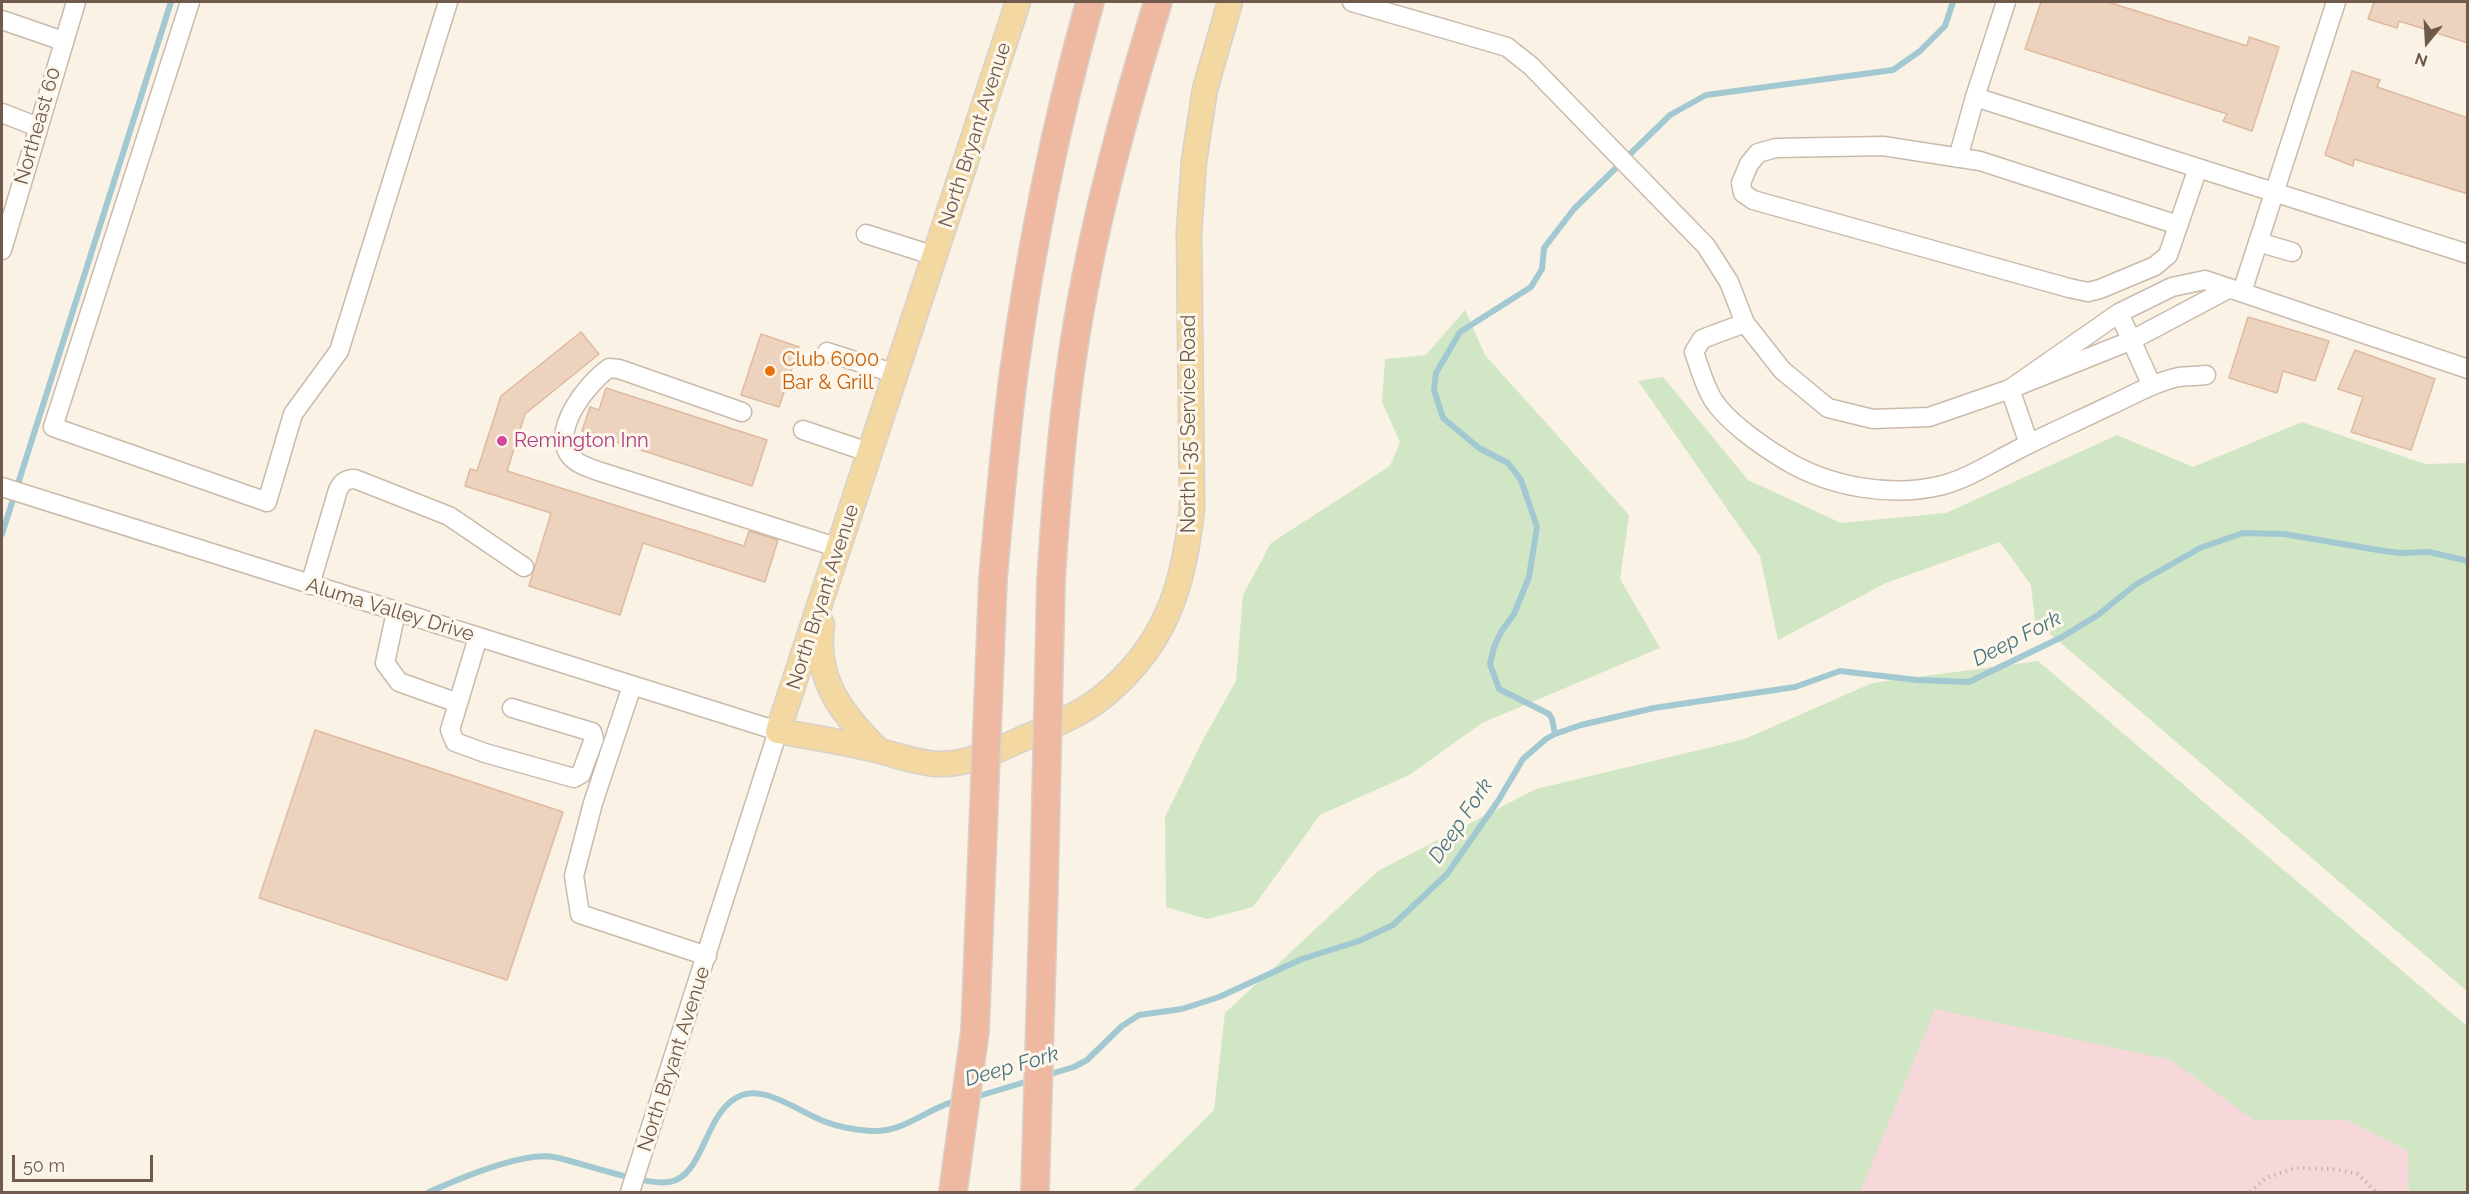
<!DOCTYPE html>
<html>
<head>
<meta charset="utf-8">
<style>
	body { margin:0 }
	#map { position:relative; width:2469px; height:1194px; overflow:hidden; background:#faf2e4; font-family:Raleway,sans-serif }
	canvas { display:block }
	.frame { position:absolute; inset:0; border:3px solid #705a4c; pointer-events:none }
	.north { position:absolute; left:2397px; top:12px; width:60px; height:60px; -webkit-text-stroke:4px #fdf6ea; paint-order:stroke; rotate:198deg; font-size:16px; font-weight:700; line-height:24px; text-align:center; color:#705a4c }
	.north::after { content:''; display:block; margin:auto; width:21px; height:27px; background:#705a4c; clip-path:polygon(50% 0,100% 100%,50% 72%,0 100%) }
	.scale { position:absolute; left:12px; top:1155px; width:141px; height:27px; box-sizing:border-box; border:3px solid #705a4c; border-top:0; padding-left:8px; font-size:18px; line-height:21px; white-space:nowrap; color:#705a4c; -webkit-text-stroke:4px #fdf6ea; paint-order:stroke }
</style>
</head>
<body>
<div id="map">
<canvas width="2469" height="1194"></canvas>
<div class="frame"></div>
<div class="north">N</div>
<div class="scale">50 m</div>
</div>
<script>
const c = document.querySelector('canvas').getContext('2d');
c.lineJoin = 'round';
function fill(path, color) { c.fillStyle = color; c.fill(path, 'evenodd'); }
function stroke(path, color, width, dash) { c.strokeStyle = color; c.lineWidth = width; c.lineCap = dash ? 'butt' : 'round'; c.setLineDash(dash || []); c.stroke(path); }
function drawText(font, color, halo, rows, align = 'center') {
  c.font = font + ' Raleway,sans-serif'; c.lineWidth = 6; c.setLineDash([]); c.textBaseline = 'middle'; c.strokeStyle = halo; c.fillStyle = color; for (const [text, x, y, turn = 0] of rows) {
    c.save(); c.translate(x, y); c.rotate((+turn || 0) * Math.PI / 180); c.textAlign = isNaN(turn) ? turn : align; if (halo) c.strokeText(text, 0, 0); c.fillText(text, 0, 0); c.restore();
  }
}
fill(new Path2D(`
	M1972 766 2467 1192H1832Z`), '#f7d8da');
fill(new Path2D(`
	M1465 310 1485 355 1629 515 1620 579 1660 648 1482 723 1409 775 1320 815 1253 907 1207 919 1166 907 1165 817 1205 736 1236 681 1243 595 1271 543 1390 466 1400 442 1382 402 1385 359 1426 355Z
	M1663 377 1748 480 1841 523 1946 513 2117 435 2193 467 2302 422 2425 464 2467 463V991L2035 621 2031 585 2000 542 1886 583 1778 640 1760 556 1638 381Z
	M2038 661 2467 1026V1192H2409L2408 1151 2347 1120H2254L2171 1060 1935 1009 1860 1192H1131L1214 1110 1225 1013 1378 871 1536 789 1745 739 1872 683Z`), '#d0e6c4');
stroke(new Path2D(`
	M2 534 171 2
	M1555 734 1552 719 1549 714 1499 689 1490 664 1494 647 1501 632 1514 614 1529 577 1537 527 1521 480 1508 463 1479 448 1443 418 1434 390 1436 373 1460 332 1531 287 1542 269 1544 248 1574 209 1670 115 1706 95 1893 70 1920 51 1945 26 1953 2
	M1044 1076 1074 1067 1087 1060 1122 1026 1139 1015 1182 1009 1219 997 1302 959 1359 941 1393 925 1447 874 1498 801 1523 759 1546 739 1555 734 1581 725 1654 708 1795 687 1840 671 1917 680 1969 682 2062 637 2098 615 2135 585 2200 548 2243 533 2284 534 2384 551 2401 553 2429 552 2468 561
	M972 1098 1032 1080
	M429 1192C458 1179 523 1151 554 1157 583 1163 644 1186 669 1182 705 1177 704 1109 742 1095 767 1086 803 1114 826 1122 839 1127 857 1130 871 1131 905 1133 928 1107 959 1100`), '#a2c9d2', 6);
const building = new Path2D(`
	M2041 2H2108L2247 46 2249 37 2279 47 2252 131 2223 121 2227 114 2025 49Z
	M2374 2H2468V43L2399 21 2397 28 2368 19Z
	M2352 71 2380 80 2377 87 2468 118V194L2354 159 2353 166 2325 155Z
	M2248 317 2329 341 2315 381 2283 371 2277 393 2229 378Z
	M581 332 599 354 525 414 507 471 744 546 749 531 778 540 765 582 643 543 620 615 529 586 551 513 465 486 470 469 477 471 501 396Z
	M761 334 799 347 779 407 741 395Z
	M2355 350 2435 379 2411 450 2351 432 2363 397 2338 389Z
	M606 388 767 440 752 486 582 431 590 407 599 410Z
	M315 730 563 812 507 980 259 898Z`);
fill(building, '#edd3be');
stroke(building, '#debaa0', 1.5);
const minor = new Path2D(`
	M190 2 53 427 267 502 293 414 339 351 448 2
	M1352 2 1507 47 1531 66 1706 246 1729 282 1745 323 1782 370 1828 408 1873 419 1929 417 2010 389 2119 313 2172 287 2205 280 2468 369
	M2 20 63 41
	M1975 97 2468 254
	M2 113 38 127
	M1958 158 1975 97 2006 2
	M2178 225 1980 161 1883 146 1776 148 1758 153 1749 164 1741 183 1743 193 1753 200 2069 288 2088 292 2100 289 2155 266 2168 255 2198 168
	M866 234 935 256
	M2258 242 2292 252
	M2 250 76 2
	M2242 292 2336 2
	M2119 313 2152 386
	M1745 323 1702 339 1694 352C1699 366 1703 381 1710 394 1721 418 1762 446 1785 460 1830 487 1891 498 1943 485 1969 478 1993 462 2017 450 2048 434 2080 420 2111 405 2133 395 2155 382 2179 377 2187 376 2197 376 2206 375
	M827 352 896 374
	M742 412 619 369 609 368C588 383 553 426 568 453 575 464 589 468 601 472L839 548
	M803 430 871 453
	M2029 444 2010 389 2130 341 2230 288
	M2 487 778 731 630 1192
	M310 585 338 490C342 482 346 479 355 479L449 516 524 567
	M396 612 385 663 399 682 458 703
	M478 637 450 730 455 742 485 753 574 778 581 774 594 739 592 732 512 708
	M632 686 593 803 574 876 580 914 707 956`);
const major = new Path2D(`
	M1018 2 778 731C811 737 844 742 876 750 897 755 916 763 938 764 968 765 998 750 1024 738 1050 727 1078 716 1101 698 1165 647 1184 587 1192 508L1189 232 1194 161 1205 89 1230 2
	M822 624C814 679 841 713 878 750`);
const highway = new Path2D(`
	M993 579C999 510 1005 440 1014 371 1031 246 1056 123 1090 2
	M1051 582C1057 484 1065 385 1084 288 1102 191 1129 96 1158 2
	M953 1192 975 1031
	M1035 1192 1044 885`);
stroke(minor, '#cabaab', 21);
stroke(major, '#d7d1cd', 27);
stroke(highway, '#d7d1cd', 30);
stroke(new Path2D(`
	M2250 1192 2266 1178 2295 1168 2332 1169 2358 1174 2376 1192`), '#d1b6a2', 4, [1.5, 4.5]);
stroke(minor, '#fff', 18);
stroke(major, '#f3d8a2', 24);
stroke(highway, '#efb8a0', 27);
const highwayBridge = new Path2D(`
	M1044 885 1051 582
	M975 1031 993 579`);
stroke(highwayBridge, '#d7d1cd', 30, []);
stroke(highwayBridge, '#efb8a0', 27);
for (const [x, y, r, color] of [
	[770,371,6,"#e8710a"],
	[502,441,6,"#d1479c"]
]) { const dot = new Path2D(); dot.arc(x, y, r, 0, 2 * Math.PI); c.fillStyle = color; c.fill(dot); stroke(dot, '#fdf6ea', 2); }
drawText('20px', '#705a4c', '#fdf6ea', [
	["Northeast 60",38,126,-74],
	["North Bryant Avenue",975,135,-72],
	["North I-35 Service Road",1189,424,-90],
	["North Bryant Avenue",823,597,-72],
	["Aluma Valley Drive",390,610,17],
	["North Bryant Avenue",674,1059,-72]
]);
drawText('20px', '#c56008', '#fdf6ea', [
	["Club 6000",782,360],
	["Bar & Grill",782,383]
], 'left');
drawText('20px', '#b23c85', '#fdf6ea', [
	["Remington Inn",514,441]
], 'left');
drawText('italic 21px', '#487581', '#fdf6ea', [
	["Deep Fork",2017,639,-27],
	["Deep Fork",1461,821,-56],
	["Deep Fork",1012,1067,-16]
]);
</script>
</body>
</html>
